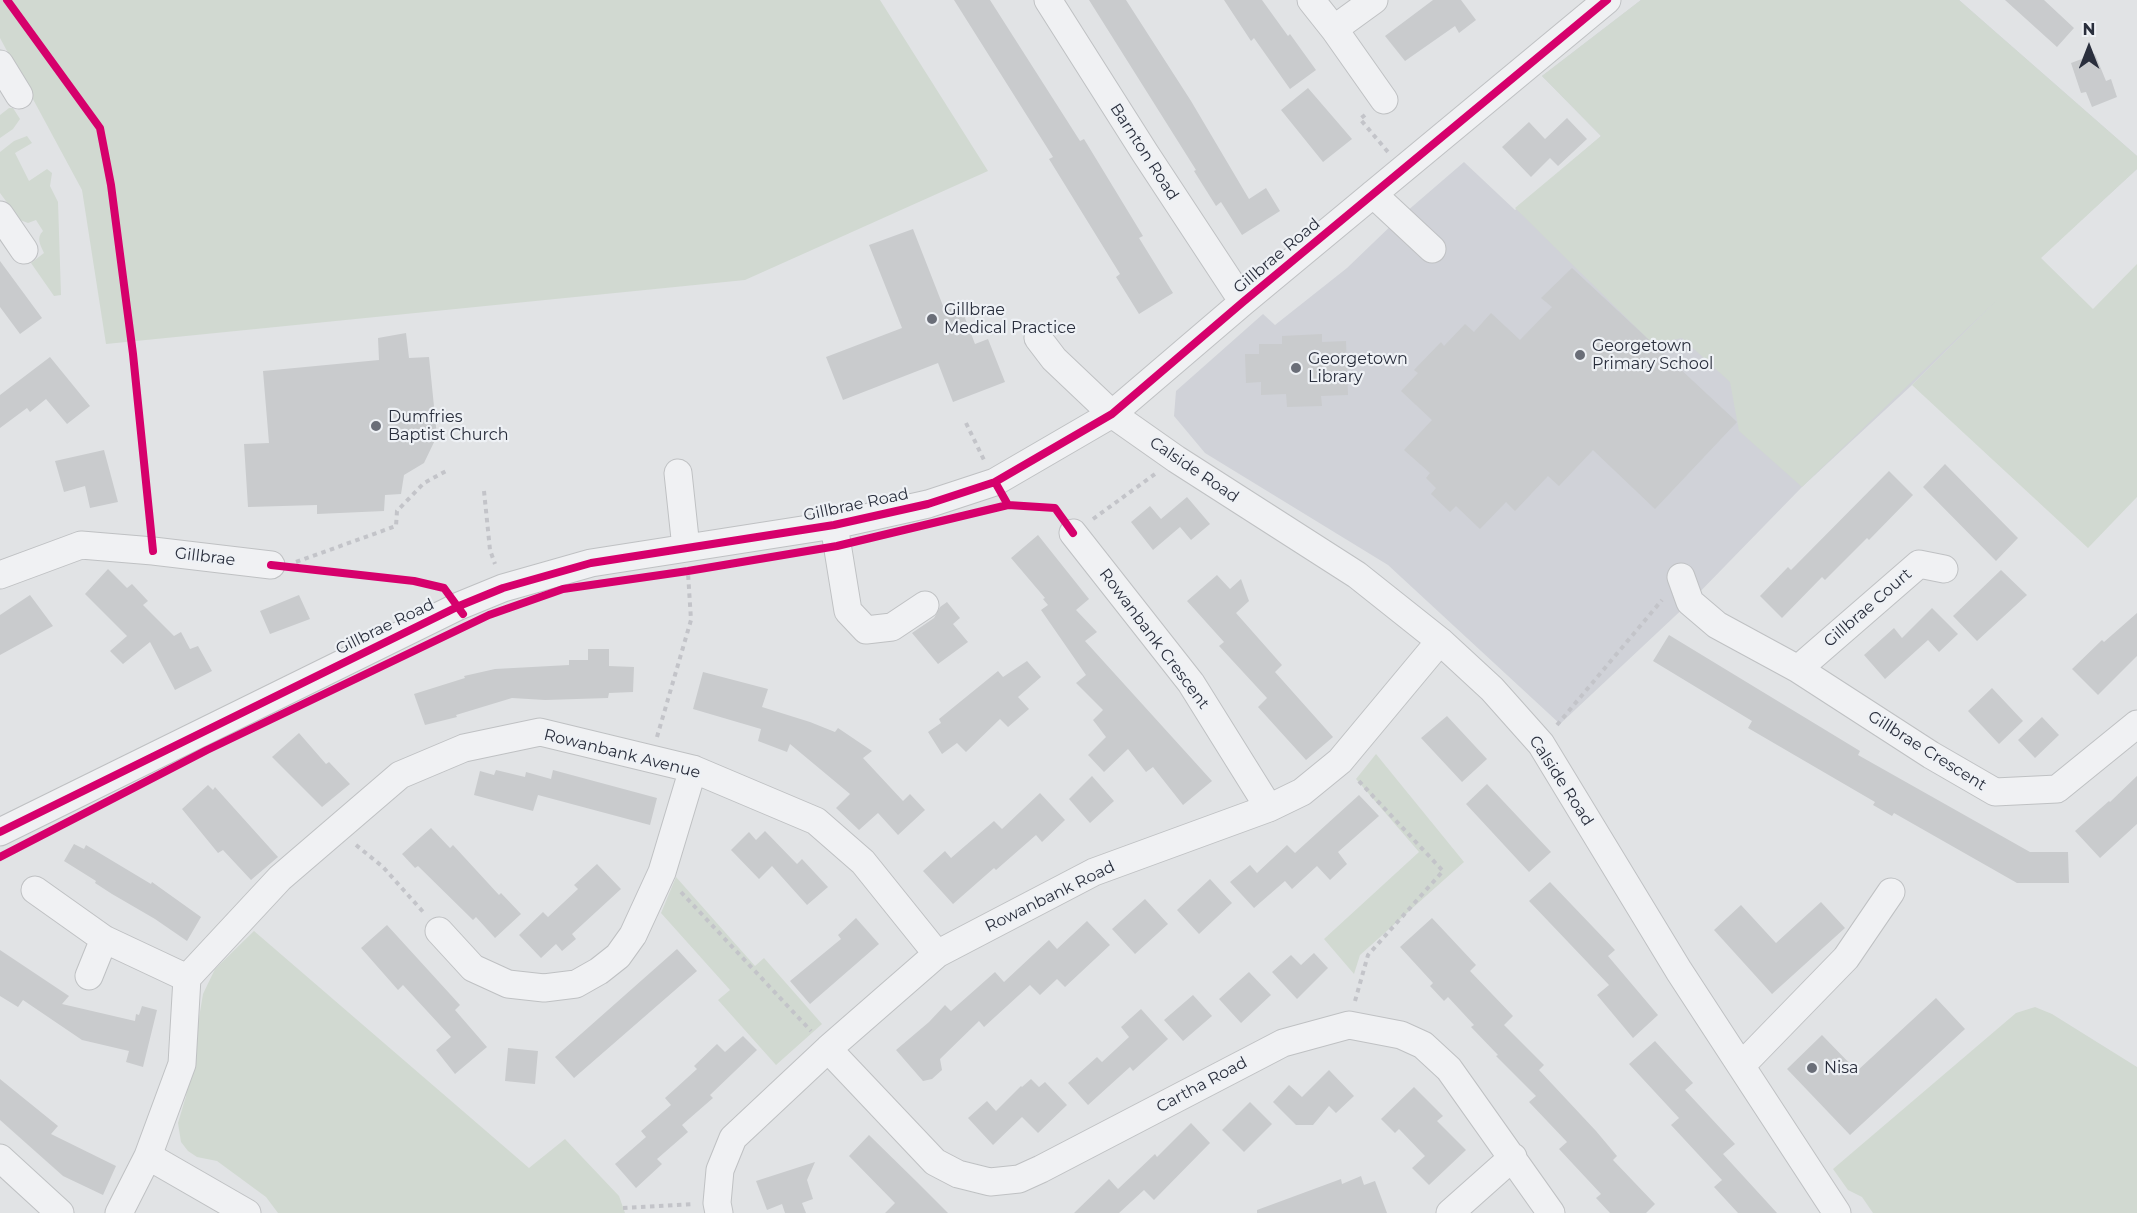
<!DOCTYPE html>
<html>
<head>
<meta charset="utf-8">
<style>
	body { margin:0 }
	#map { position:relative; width:2137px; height:1213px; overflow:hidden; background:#e1e3e5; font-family:Montserrat,sans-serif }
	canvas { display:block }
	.north { position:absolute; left:2059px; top:18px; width:60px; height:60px; -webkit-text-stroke:4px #eef1f5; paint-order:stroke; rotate:0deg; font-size:16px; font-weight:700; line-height:24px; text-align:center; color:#2a2f3d }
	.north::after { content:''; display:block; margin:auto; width:21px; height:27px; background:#2a2f3d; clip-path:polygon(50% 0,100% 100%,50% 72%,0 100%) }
</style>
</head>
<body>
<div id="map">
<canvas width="2137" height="1213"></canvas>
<div class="north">N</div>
</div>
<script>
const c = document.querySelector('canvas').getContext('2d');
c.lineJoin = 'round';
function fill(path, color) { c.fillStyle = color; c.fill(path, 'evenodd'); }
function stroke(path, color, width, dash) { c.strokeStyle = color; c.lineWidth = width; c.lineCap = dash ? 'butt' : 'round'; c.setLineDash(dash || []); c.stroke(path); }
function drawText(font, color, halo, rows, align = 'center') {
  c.font = font + ' Montserrat,sans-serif'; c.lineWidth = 4.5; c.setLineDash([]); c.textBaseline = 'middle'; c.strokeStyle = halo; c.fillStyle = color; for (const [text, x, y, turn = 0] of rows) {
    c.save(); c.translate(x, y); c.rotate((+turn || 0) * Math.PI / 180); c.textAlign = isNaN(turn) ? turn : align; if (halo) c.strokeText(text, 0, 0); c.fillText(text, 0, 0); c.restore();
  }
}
fill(new Path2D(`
	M1641 0H1959L2137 156V169L2040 258 1912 385 1802 487 1690 602 1560 724 1388 565 1205 453 1174 416 1176 391 1263 314 1275 325 1347 268 1399 218 1464 162 1515 210 1601 136 1542 76Z`), '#d0d2d8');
fill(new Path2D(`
	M0 0H880L988 171 745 280 106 344 82 190 0 38Z
	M1641 0H1959L2137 156V169L2041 258 2093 309 2137 264V497L2088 548 1912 385 1997 300 1802 487 1739 431 1730 382 1682 338 1653 344 1515 208 1601 136 1542 76Z
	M9 108H13L20 119 13 129 0 138V115Z
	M27 136 32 143 15 153 29 181 47 169 52 173 50 186 58 202 61 295 54 296 31 263 44 253C40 244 36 238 43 231L36 220 28 223 20 220 0 193V152L14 141Z
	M1376 754 1464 862 1360 955 1354 974 1324 939 1419 852 1356 779Z
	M676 877 755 966 764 958 822 1024 776 1065 718 1000 730 990 661 913Z
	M254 931 529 1168 565 1139 619 1196 625 1213H278L266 1197 217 1161 197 1157 188 1151 181 1142 178 1123 186 1096 203 994 215 969Z
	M2035 1007 2052 1014 2137 1067V1213H1873L1862 1197 1848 1190 1833 1169 2016 1013Z`), '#d1d9d1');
fill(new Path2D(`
	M954 0H990L1080 141 1084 139 1143 236 1139 238 1173 293 1139 314 1116 277 1120 274 1049 159 1053 157Z
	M1089 0H1126L1191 101 1249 199 1266 188 1280 211 1242 235 1221 202 1216 206 1194 171 1196 170Z
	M1224 0H1262L1288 36 1290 34 1316 70 1290 89 1254 38 1251 41Z
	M1433 0H1461L1476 20 1459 33 1455 26 1405 61 1385 36Z
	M2005 0H2044L2074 28 2057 47Z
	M2095 54 2106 81 2111 79 2117 97 2092 107 2086 92 2081 93 2071 63Z
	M1308 88 1352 139 1323 162 1281 110Z
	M1567 118 1587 139 1558 166 1550 158 1531 177 1502 147 1529 122 1545 139Z
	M913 229 945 311 960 305 975 344 988 339 1005 382 953 402 938 363 843 400 826 357 902 328 869 245Z
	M0 261 42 318 20 334 0 307Z
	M1572 268 1737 422 1655 509 1593 450 1559 486 1548 476 1515 511 1506 502 1480 529 1456 506 1450 512 1431 494 1436 488 1426 478 1430 473 1404 450 1432 420 1401 391 1418 373 1414 370 1441 342 1444 346 1465 324 1474 332 1491 313 1520 340 1552 307 1541 298Z
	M406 333 409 358 429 357 437 436 424 463 404 475 401 494 385 495 384 511 317 514V505L248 507 244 444 269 443 263 371 379 360 378 338Z
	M1322 334V342L1346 341 1348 395 1321 396 1322 406 1287 407 1286 394 1261 395V382L1246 383 1245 354H1259V344H1282V336Z
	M50 357 90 406 67 424 46 399 30 412 27 408 0 428V395Z
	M104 450 118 502 90 508 85 486 64 492 55 461Z
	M1945 464 2018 538 1996 561 1923 487Z
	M1889 471 1913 495 1869 540 1867 538 1825 580 1822 577 1782 618 1760 596 1788 567 1791 570Z
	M1187 497 1210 524 1191 540 1180 527 1153 550 1131 522 1150 506 1161 519Z
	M1038 535 1089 599 1076 610 1097 632 1085 641 1212 781 1183 805 1153 767 1146 772 1128 749 1104 772 1088 755 1106 737 1093 720 1103 710 1076 683 1086 675 1041 610 1048 605 1043 599 1045 598 1011 558Z
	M108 569 127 588 132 584 148 601 143 605 174 636 181 632 190 649 198 646 212 671 175 690 150 642 123 664 110 651 127 636 85 594Z
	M2001 570 2027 595 1977 641 1953 616Z
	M1217 575 1230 589 1241 579 1249 601 1236 613 1282 665 1275 672 1333 737 1306 760 1258 707 1267 698 1219 646 1224 642 1187 601Z
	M30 595 53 626 0 655V615Z
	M299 595 310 619 270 634 260 611Z
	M947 602 960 618 953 624 968 642 938 664 912 633 934 618 940 607Z
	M1932 608 1958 634 1939 652 1928 640 1885 679 1864 655 1894 628 1902 638Z
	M2137 613V656L2098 695 2072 669 2102 640 2104 642Z
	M1669 635 1860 751 1858 755 2030 852H2068L2069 883H2017L1894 813 1892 816 1873 805 1875 802 1748 728 1752 721 1653 661Z
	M588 649H609V666L634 667 633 692 609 693 608 698 545 700 512 698 456 715 457 717 425 725 414 694 465 678 464 676 495 669 569 665V660H588Z
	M1027 661 1041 677 1018 697 1029 709 1008 727 1000 719 966 752 957 743 942 754 928 732 941 723 939 719 998 671 1003 677Z
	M703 672 768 689 762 707 810 722 835 732 838 728 872 751 863 758 903 801 910 794 925 810 898 835 878 813 859 830 836 808 850 794 790 744 787 752 758 741 761 729 693 709Z
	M1992 688 2023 721 1999 744 1968 711Z
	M1447 716 1487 759 1462 782 1421 738Z
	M2042 717 2059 735 2035 758 2018 740Z
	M299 733 326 764 329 762 350 784 322 807 272 757Z
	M496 770 525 777 526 772 551 779 553 770 657 798 650 825 538 795 533 811 474 795 480 771 494 775Z
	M1092 776 1114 801 1090 823 1069 799Z
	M2137 776V824L2100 858 2075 831 2109 801 2110 802Z
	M1487 784 1551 852 1529 872 1466 804Z
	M208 785 213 790 215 787 278 857 251 880 223 850 218 853 182 809Z
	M1040 793 1065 820 1042 842 1036 835 996 870 994 868 953 904 923 871 945 851 951 858 994 821 1002 829Z
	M1359 795 1379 816 1338 852 1347 864 1330 880 1317 866 1292 889 1285 881 1254 908 1230 882 1250 865 1257 873 1287 845 1295 853Z
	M431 828 450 848 453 845 499 895 501 893 521 914 495 938 476 917 473 920 418 866 415 868 402 854Z
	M765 831 797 864 802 859 828 887 807 905 772 866 759 879 731 850 749 832 756 840Z
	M74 844 84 849 86 845 151 884 152 882 201 917 187 941 155 919 112 894 95 883 96 881 64 861Z
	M597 864 621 889 572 934 576 939 562 951 556 944 541 958 519 935 543 912 548 917 578 889 574 885Z
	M1210 879 1232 903 1199 934 1177 910Z
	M1550 882 1615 950 1608 956 1658 1015 1633 1038 1597 995 1609 985 1529 901Z
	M1145 899 1168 924 1135 954 1112 929Z
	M1821 902 1845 928 1772 994 1714 930 1741 905 1776 943Z
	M856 918 879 944 810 1004 790 981 841 939 838 935Z
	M1432 918 1476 965 1470 971 1513 1016 1504 1025 1544 1065 1539 1070 1596 1131 1617 1156 1613 1160 1655 1204 1646 1213H1610L1596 1198 1601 1194 1559 1149 1567 1142 1529 1102 1536 1096 1496 1056 1498 1055 1471 1027 1474 1025 1448 997 1444 1001 1430 986 1433 983 1400 947Z
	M1087 921 1110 945 1065 987 1057 979 1040 995 1030 985 984 1027 979 1021 940 1059 942 1070 932 1079 923 1081 896 1050 929 1022 945 1005 951 1011 995 972 1004 982 1049 940 1057 949Z
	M387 925 460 1005 455 1010 487 1047 455 1074 436 1050 451 1037 403 985 398 990 361 948Z
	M677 949 697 971 574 1078 555 1057Z
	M0 950 69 996 62 1004 135 1021 136 1014 139 1015 142 1006 157 1010 143 1067 126 1062 129 1051 82 1040 23 1000 18 1007 0 996Z
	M1314 953 1328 968 1297 999 1272 972 1291 955 1301 965Z
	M1249 972 1271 995 1241 1023 1219 999Z
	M1193 995 1212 1016 1183 1041 1164 1020Z
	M1936 998 1965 1029 1850 1135 1787 1069 1822 1035 1857 1071Z
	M1141 1009 1168 1039 1133 1071 1130 1067 1088 1105 1068 1083 1097 1057 1102 1062 1129 1037 1121 1027Z
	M743 1036 757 1050 710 1095 713 1098 682 1125 688 1132 657 1159 662 1164 636 1188 615 1164 646 1137 641 1131 671 1105 665 1098 697 1069 694 1066 717 1044 725 1052Z
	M1655 1041 1693 1083 1685 1090 1735 1144 1723 1154 1777 1213H1738L1714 1187 1722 1180 1671 1125 1679 1118 1629 1064Z
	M508 1048 538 1051 535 1084 505 1081Z
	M1329 1070 1354 1096 1336 1113 1329 1106 1313 1125H1296L1273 1102 1289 1085 1302 1097Z
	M0 1079 58 1126 51 1134 116 1166 103 1195 63 1176 0 1120Z
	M1031 1079 1039 1087 1045 1082 1067 1105 1038 1133 1022 1117 993 1145 968 1118 987 1101 996 1111 1021 1086 1022 1087Z
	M1414 1087 1443 1116 1437 1121 1466 1150 1429 1185 1412 1168 1425 1156 1399 1129 1395 1133 1381 1119Z
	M1250 1102 1272 1124 1244 1152 1222 1130Z
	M1191 1123 1210 1143 1154 1200 1144 1190 1119 1213H1074L1109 1179 1118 1189 1155 1154 1157 1157Z
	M869 1135 917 1182 948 1213H885L895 1203 849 1156Z
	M815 1162 807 1180 813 1199 802 1203 806 1213H785L782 1204 767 1210 756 1181Z
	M1361 1176 1364 1185 1375 1181 1387 1213H1257V1210L1341 1179 1342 1184Z`), '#c9cbcd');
const minor = new Path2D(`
	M1048 0 1145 153 1243 302
	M1311 0 1334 29 1374 0
	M1334 29 1384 100
	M0 64 19 95
	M1373 194 1432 249
	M0 215 24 250
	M1038 338 1054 359 1112 414 1176 459 1357 575 1440 641 1492 689 1541 744 1679 971 1837 1213
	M678 473 686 548
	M834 525 848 611 866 630 892 627 925 605
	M1073 533 1191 683 1269 808
	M0 575 81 545 153 551 271 565
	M1681 577 1690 602 1717 625 1798 669 1931 755 1995 792 2057 789 2137 724
	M1798 669 1919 564 1944 569
	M0 832 459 606 503 588 591 563 834 525 928 504 995 482 1112 414 1243 302 1607 0
	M35 890 104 939 187 978
	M439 931 473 968 508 984 544 988 576 984 599 971 618 956 633 935 662 872 693 769
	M89 976 104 939
	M828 1049 935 1162 958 1174 990 1182 1019 1179 1041 1169 1283 1043 1349 1025 1401 1035 1423 1045 1449 1069 1551 1213
	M1741 1066 1846 958 1891 892
	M148 1156 247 1213
	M0 1158 60 1213
	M119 1213 148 1156 182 1064 187 978 280 878 400 775 464 748 540 732 693 769 816 821 863 862 937 954
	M719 1213 717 1203 720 1170 733 1138 828 1049 937 954 1094 872 1269 808 1302 792 1340 761 1440 641
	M1450 1213 1513 1157`);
stroke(minor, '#bfc1c3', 29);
stroke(new Path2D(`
	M1365 115 1360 119 1388 152
	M966 423 984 460
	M484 491 490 550 495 564
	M1093 519 1155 474
	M296 562 396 526 397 511 424 483 448 470
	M1557 725 1662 600
	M657 737 691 620 688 573
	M356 845 383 867 425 914
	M681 892 811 1031
	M1355 1001 1368 955 1443 871 1357 779
	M623 1208 694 1204`), '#c3c4c9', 4, [4.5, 4.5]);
stroke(minor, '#f0f1f3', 27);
stroke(new Path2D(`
	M7 0 100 128 111 185 133 354 153 551
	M995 482 1008 505 1055 508 1073 533
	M271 565 414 581 444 588 463 614
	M0 832 459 606 503 588 591 563 834 525 928 504 995 482 1112 414 1243 302 1607 0
	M0 857 207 750 489 615 563 589 688 571 837 546 1008 505`), '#d6006c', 8);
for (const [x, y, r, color] of [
	[932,319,6,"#6a6e78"],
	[1580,355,6,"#6a6e78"],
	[1296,368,6,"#6a6e78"],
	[376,426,6,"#6a6e78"],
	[1812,1068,6,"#6a6e78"]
]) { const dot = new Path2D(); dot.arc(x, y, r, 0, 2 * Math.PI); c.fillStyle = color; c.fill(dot); stroke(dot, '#eef1f5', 2); }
drawText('16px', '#2a2f3d', '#eef1f5', [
	["Barnton Road",1144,152,57],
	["Gillbrae Road",1277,256,-40],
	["Calside Road",1194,470,34],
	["Gillbrae Road",856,505,-12],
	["Gillbrae",205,557,7],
	["Gillbrae Court",1868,608,-41],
	["Gillbrae Road",385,627,-26],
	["Rowanbank Crescent",1154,639,53],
	["Gillbrae Crescent",1927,751,32],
	["Rowanbank Avenue",622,754,14],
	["Calside Road",1561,781,57],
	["Rowanbank Road",1050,897,-26],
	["Cartha Road",1202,1085,-28]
]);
drawText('16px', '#2a2f3d', '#eef1f5', [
	["Gillbrae",944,310],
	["Medical Practice",944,328],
	["Georgetown",1592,346],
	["Primary School",1592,364],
	["Georgetown",1308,359],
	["Library",1308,377],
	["Dumfries",388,417],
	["Baptist Church",388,435],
	["Nisa",1824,1068]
], 'left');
</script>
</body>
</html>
